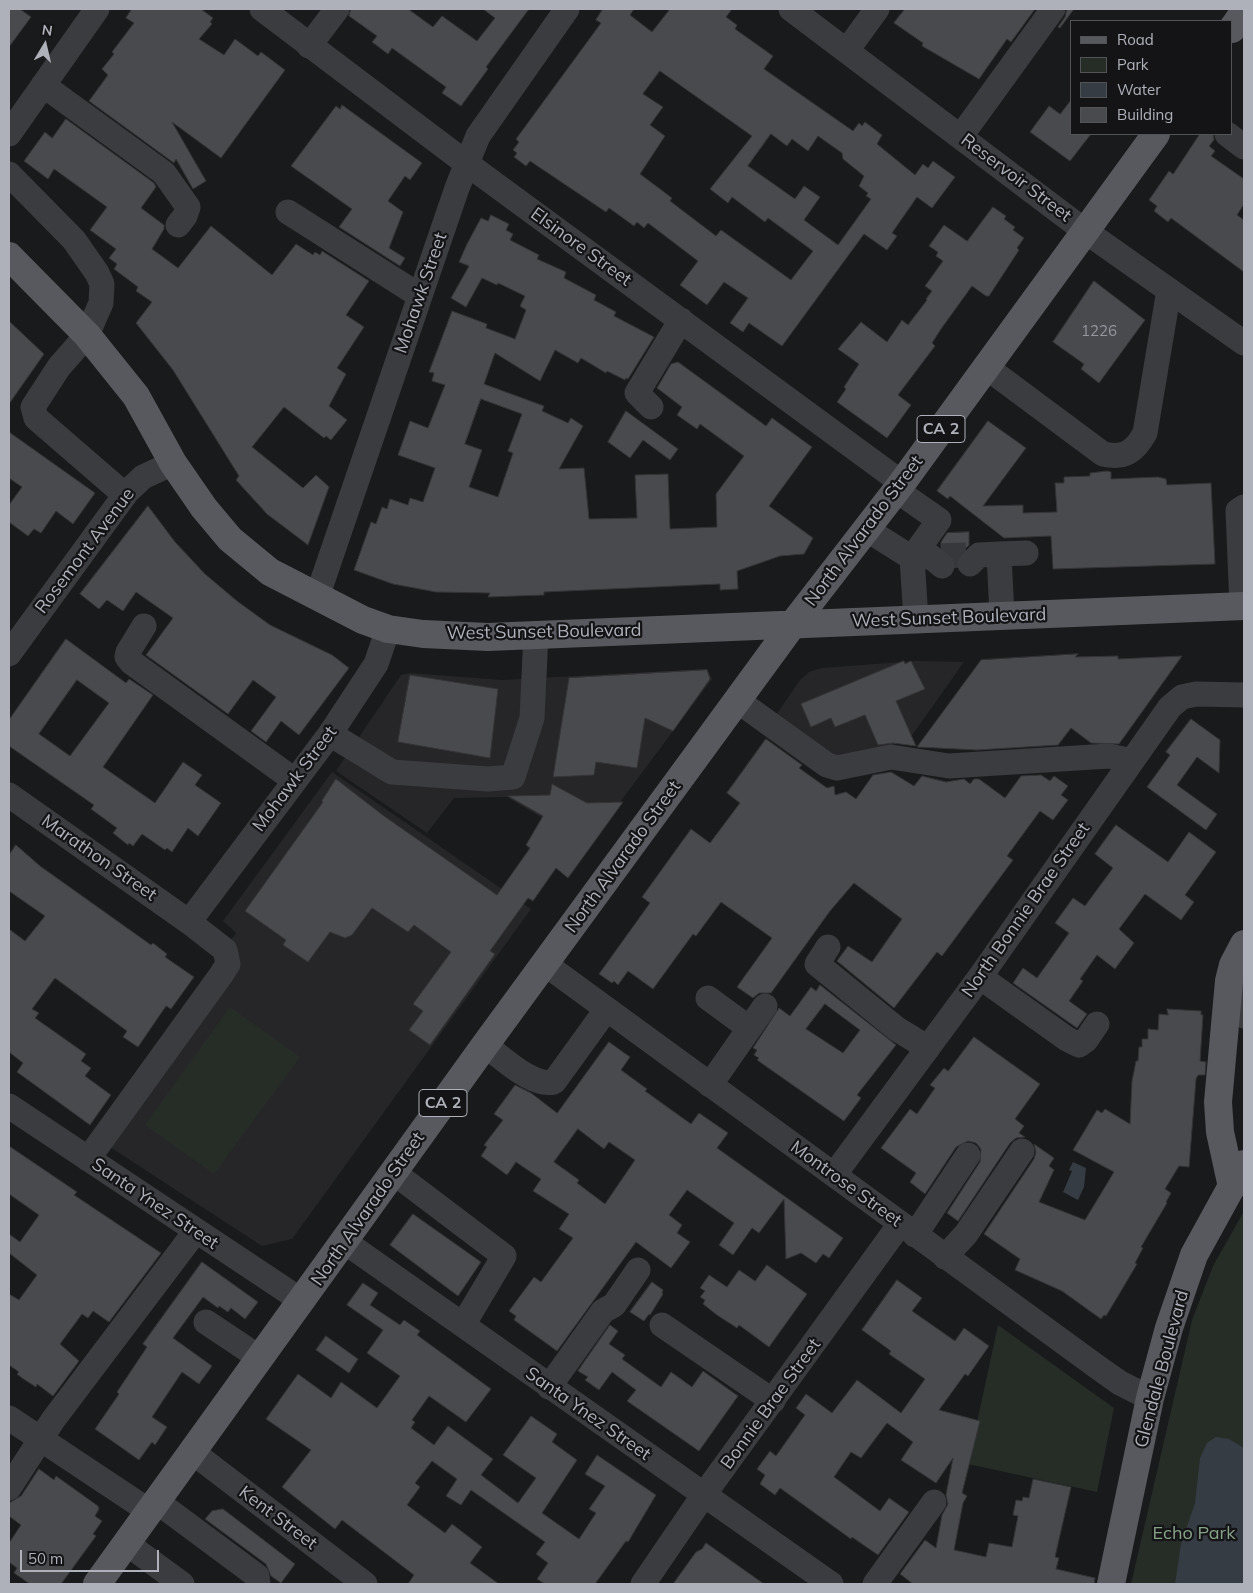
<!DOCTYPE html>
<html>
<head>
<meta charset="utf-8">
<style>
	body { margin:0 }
	#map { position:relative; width:1253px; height:1593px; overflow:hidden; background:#191a1b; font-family:Mulish,sans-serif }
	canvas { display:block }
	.frame { position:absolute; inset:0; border:10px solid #aeb1b9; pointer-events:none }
	.legend { position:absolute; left:1070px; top:20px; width:162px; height:115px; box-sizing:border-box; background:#141416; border:1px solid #525357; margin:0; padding:6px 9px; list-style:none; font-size:15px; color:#aeb1b9 }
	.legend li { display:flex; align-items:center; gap:10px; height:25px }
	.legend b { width:25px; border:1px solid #525357 }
	.north { position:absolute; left:20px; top:20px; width:50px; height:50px; -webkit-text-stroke:4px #141416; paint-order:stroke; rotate:9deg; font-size:14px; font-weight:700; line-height:20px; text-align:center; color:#aeb1b9 }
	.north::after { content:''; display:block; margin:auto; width:18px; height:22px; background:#aeb1b9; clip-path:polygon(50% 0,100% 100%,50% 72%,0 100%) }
	.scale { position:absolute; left:20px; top:1550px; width:139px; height:22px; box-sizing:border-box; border:2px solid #aeb1b9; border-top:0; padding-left:6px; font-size:15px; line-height:18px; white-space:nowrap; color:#aeb1b9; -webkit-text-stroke:4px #141416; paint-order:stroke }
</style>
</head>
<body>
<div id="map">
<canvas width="1253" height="1593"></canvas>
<div class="frame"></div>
<ul class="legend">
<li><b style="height:6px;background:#57595e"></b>Road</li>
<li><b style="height:14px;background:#262d27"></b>Park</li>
<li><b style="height:14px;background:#353c43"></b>Water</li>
<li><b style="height:14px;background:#494a4d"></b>Building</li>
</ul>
<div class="north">N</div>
<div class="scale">50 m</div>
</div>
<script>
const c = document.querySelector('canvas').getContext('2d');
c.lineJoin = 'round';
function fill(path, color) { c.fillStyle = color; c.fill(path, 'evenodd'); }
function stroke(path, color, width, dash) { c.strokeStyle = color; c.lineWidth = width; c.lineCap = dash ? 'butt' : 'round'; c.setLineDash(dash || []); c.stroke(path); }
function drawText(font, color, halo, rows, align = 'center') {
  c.font = font + ' Mulish,sans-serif'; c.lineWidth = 4.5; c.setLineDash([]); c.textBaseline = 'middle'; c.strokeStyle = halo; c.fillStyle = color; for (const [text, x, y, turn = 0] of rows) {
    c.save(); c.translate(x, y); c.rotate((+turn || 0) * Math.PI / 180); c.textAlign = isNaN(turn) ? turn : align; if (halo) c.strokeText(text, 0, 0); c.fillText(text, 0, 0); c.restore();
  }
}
fill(new Path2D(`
	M915 661 964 662 908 741 835 760 774 718 800 680 809 672 822 668Z
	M707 669 712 679 588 845 507 797 454 798 427 833 336 771 401 675 410 673 502 680Z
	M332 772 531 909 292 1239 262 1246 93 1136 236 933 223 921Z`), '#262628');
fill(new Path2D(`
	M230 1007 300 1057 214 1174 145 1125Z
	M1244 1211V1584H1131L1192 1320 1213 1266Z
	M998 1325 1114 1408 1097 1492 968 1464Z`), '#262d27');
fill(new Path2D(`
	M1073 1162 1086 1168 1084 1187 1078 1200 1063 1192 1072 1171 1069 1170Z
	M1216 1437 1229 1439 1244 1448V1584H1175L1181 1544 1195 1503 1200 1458 1207 1443Z`), '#353c43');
const building = new Path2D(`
	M9 9H20L31 17 9 47Z
	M132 9H201L213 18 210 22 212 24 199 39 224 55 235 39 258 56 261 52 285 70 221 158 172 122 206 181 193 189 176 159 174 163 89 101 108 75 102 69 114 54 112 52 134 23 126 18Z
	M351 9H408L433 27 442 16 477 41 495 18 483 9H529L486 67 488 69 461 106 442 93 446 87 392 48 388 54 372 42 377 36 349 16Z
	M603 9H634L630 15 652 32 670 9H732L726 17 737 25 735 29 773 56 764 69 853 131 859 123 862 126 865 122 882 135 877 144 915 175 923 164 928 168 933 161 955 177 932 208 917 197 892 233 897 236 887 250 864 234 782 346 749 323 743 332 730 323 748 298 724 282 707 305 680 285 698 261 648 223 644 228 637 222 634 226 609 208 606 212 530 161 526 166 514 157 517 153 513 150 519 142 516 139 601 23 596 20ZM660 71 752 136 710 189 728 203 732 197 765 222 768 218 813 251 791 280 721 230 716 236 670 201 672 198 640 174 665 136 650 125 663 107 643 94ZM771 134 787 146 792 139 808 151 818 136 842 153 843 159 864 176 859 186 868 193 866 196 871 199 838 245 804 220 820 197 804 186 795 199 748 166Z
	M905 9H1035L1011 42 1007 39 979 79 922 46 923 43 894 23Z
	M1067 9H1074L1060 28 1058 27 1065 17Z
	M1072 99V134H1091L1070 161 1030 132 1049 106 1060 114Z
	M342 105 422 163 410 180 405 176 388 201 403 212 389 248 405 258 400 266 339 227 352 209 291 166 336 106 340 109Z
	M66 119 154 183 156 187 141 208 164 225V229L152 249 178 268 211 226 272 275 296 244 313 255 315 252 320 255 322 251 369 281 346 315 364 327 337 368 346 374 329 406 347 420 331 440 326 436 324 438 284 407 252 447 303 488 316 475 329 487 308 545 267 514 236 480 239 476 173 370 136 323 152 302 136 291 138 287 114 269 117 264 109 258 116 249 90 230 107 207 54 169 48 179 24 161 45 132 52 138Z
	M1200 134H1213L1214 140 1209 146 1215 151 1211 156 1244 179V204L1237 215 1244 220V272L1171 218 1168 222 1154 211 1157 206 1149 200 1169 171 1173 174Z
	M993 207 1006 216 1004 219 1015 227 1013 230 1024 238 1017 248 1019 250 989 296H986L972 286 941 329 932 343 935 346 898 395 911 405 887 438 837 402 846 389 844 387 859 364 838 349 861 322 887 342 902 320 908 325 927 300 926 299 932 291 925 286 943 261 936 256 938 252 929 246 944 225 967 241Z
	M491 215 509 224 506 230 513 234 510 240 539 255 537 259 566 272 564 278 596 295 594 300 616 312 614 316 654 337 628 379 626 378 625 380 607 371 606 373 581 358 578 363 555 350 540 381 495 353 484 384 544 406 542 411 568 423 571 418 583 426 559 469 584 468 589 519 637 518 635 475 668 474 670 529 717 527 716 494 744 456 700 424 697 429 677 415 682 407 657 388 671 364 678 362 766 426 772 418 812 447 769 506 813 538 804 554 780 556 737 571 738 589 720 590V584L544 592V595L488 597 490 593 436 592 393 584 354 570 371 522 376 524 382 507 387 509 390 499 408 505 410 498 423 502 435 468 398 455 410 421 428 428 445 385 432 381 434 373 429 372 452 311 487 324 486 328 515 339 526 310 520 306 525 296 498 283 497 285 482 278 466 307 451 298 469 266 459 262 467 244 481 218 488 221ZM481 399 522 414 508 451 513 453 498 497 469 487 482 450 465 444Z
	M1094 281 1145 320 1099 383 1081 369 1084 364 1053 342Z
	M9 321 44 354 9 404Z
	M626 411 678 449 670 460 643 440 630 458 608 442Z
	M988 421 1026 448 983 506 1023 505V513L1057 512 1055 483H1064V477L1090 476V473L1107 471 1111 472V479L1158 477 1166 479 1167 485 1211 483 1215 564 1053 569 1051 536 1004 538 950 496 948 499 937 491Z
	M9 432 95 493 73 524 56 511 41 533 34 529 28 536 9 522V505L22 487 9 478Z
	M148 506 175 542 205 574 237 601 270 625 332 655 349 668 299 735 281 721 266 742 251 731 276 697 253 680 228 714 146 655 173 618 136 592 123 611 107 600 99 609 80 594Z
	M969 532V545L960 554 956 566 955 561 941 546V542L947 533Z
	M66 639 126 683 129 679 153 695 103 767 155 803 183 762 202 775 195 785 221 803 198 836 188 828 172 852 167 848 165 850 142 834 133 846 129 843 128 845 113 833 117 828 91 809 94 805 9 746V720ZM77 680 109 703 70 756 39 734Z
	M1078 654 1075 657 1118 656V659L1182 656 1119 744 1091 743 1071 728 1058 745 977 750 917 747 981 660Z
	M904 661 905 664 911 661 925 689 896 701 916 746 893 743 878 745 865 715 835 727 831 718 811 727 801 704Z
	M707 670 710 679 673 731 645 718 637 768 596 762 594 775 553 777 569 678Z
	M410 675 498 689 490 758 398 742Z
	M1191 719 1220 740 1219 773 1197 757 1177 785 1217 814 1206 830 1147 787 1170 755 1166 752Z
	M766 739 802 765 799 768 827 788 834 786 835 795 846 792 856 799 873 775 891 772 914 786 922 776 946 782 964 779 970 784 974 779H979L1005 798 1021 776 1041 775 1050 781 1054 776 1068 786 1061 795 1068 800 1053 820 1040 811 1007 856 1013 860 942 956 937 952 894 1008 837 961 848 946 872 962 902 919 854 883 830 911 771 993H759L753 998 737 987 772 938 721 902 696 936 693 934 653 989 628 971 618 985 614 981 612 983 599 974 650 903 642 897 691 829 710 843 740 803 727 793Z
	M336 779 384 816 497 895 530 848 526 845 543 816 508 796 550 795 552 784 587 803 623 802 568 878 556 868 533 901 528 898 490 951 495 954 430 1045 409 1030 423 1011 413 1004 451 952 414 925 408 932 372 908 352 935 345 938 330 932 308 962 283 945 286 940 245 911 323 802 322 801Z
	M1116 825 1168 862 1189 832 1216 852 1185 895 1194 902 1181 920 1145 894 1119 929 1134 943 1115 969 1097 955 1080 979 1083 981 1069 1001 1087 1014 1077 1028 1013 983 1023 968 1037 978 1069 933 1055 923 1073 898 1085 906 1113 868 1095 854Z
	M16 845 40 866 151 945 153 943 167 954 165 957 194 977 171 1009 166 1006 138 1047 123 1037 127 1031 55 978 32 1009 39 1013 35 1018 86 1054 81 1061 91 1068 85 1076 111 1095 90 1125 17 1072 23 1063 9 1052V929L25 941 45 916 9 891V855Z
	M820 985 896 1045 857 1095 861 1098 844 1121 757 1060 759 1058 754 1055 757 1050 753 1048 779 1008 790 1016 811 987 816 991ZM825 1004 860 1030 843 1053 806 1029Z
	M1167 1009 1201 1011V1015H1203L1200 1061 1206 1062 1205 1075H1198L1196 1079 1189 1167 1179 1166 1165 1189 1171 1193 1166 1202 1167 1203 1141 1247 1143 1248 1135 1263 1137 1264 1121 1291 1106 1316 1104 1315 1101 1319 1062 1291 1015 1270 1020 1259 984 1234 1034 1159 1036 1152 1034 1144 1054 1158 1049 1166 1054 1170 1039 1202 1085 1220 1114 1172 1073 1150 1097 1110 1102 1113 1105 1109 1130 1124 1132 1081 1136 1061H1138L1139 1047H1142V1039H1148V1029L1158 1030 1159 1014 1168 1015Z
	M974 1037 1040 1084 1015 1119 1024 1126 1019 1133 1025 1137 1016 1138 1010 1143 958 1221 947 1213 980 1162 981 1149 976 1143 968 1141 956 1147 925 1194 910 1182 916 1173 881 1148 910 1109 917 1114 935 1088 930 1085 944 1068 948 1071Z
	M609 1042 630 1057 621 1070 647 1089 645 1091 691 1124 699 1113 728 1133 717 1148 843 1238 829 1258 823 1254 816 1263 801 1253 786 1259 784 1199 759 1233 752 1228 733 1255 719 1245 734 1223 687 1190 669 1215 682 1225 677 1233 690 1242 671 1268 636 1242 557 1351 514 1320 516 1316 509 1311 534 1277 541 1282 573 1238 559 1229 569 1214 533 1191 541 1179 516 1162 507 1175 481 1156 487 1147 484 1145 503 1120 494 1114 515 1085 531 1093 557 1113ZM578 1129 604 1149 609 1142 635 1160 605 1204 577 1183 579 1180 554 1162Z
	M9 1146 77 1192 74 1195 161 1253 109 1322 93 1311 88 1318 82 1314 60 1344 79 1361 53 1396 37 1384 36 1387 22 1378 17 1374 19 1372 9 1365V1294L19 1300 37 1275 9 1253V1234L20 1242 39 1215 9 1194Z
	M413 1214 481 1262 458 1296 390 1245Z
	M202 1262 258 1302 245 1319 231 1308 228 1312 219 1306 218 1308 203 1297 173 1338 212 1366 199 1384 182 1372 152 1417 167 1427 155 1445 152 1442 139 1460 95 1429 119 1394 117 1392 147 1347 143 1344Z
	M767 1265 807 1294 769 1347 739 1325 737 1328 717 1315 703 1304 705 1300 700 1297 705 1291 700 1288 709 1275 727 1287 739 1270 755 1281Z
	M897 1280 922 1298 912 1311 955 1341 964 1328 989 1346 968 1376 965 1374 939 1410 980 1421 962 1493 967 1496 963 1503 954 1550 986 1557 989 1543 1012 1547 1018 1516 1013 1515 1016 1500 1022 1501 1023 1497 1029 1498 1033 1479 1071 1487 1055 1557 1059 1558 1056 1569 1095 1578 1094 1584H913L900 1574 925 1540 936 1548 942 1515 948 1504 946 1495 953 1458 936 1483 901 1460 913 1442 887 1423 861 1458 851 1452 834 1477 880 1511 889 1498 909 1512 878 1555 852 1537 851 1539 780 1488 775 1495 760 1484 765 1475 757 1469 770 1451 776 1456 805 1415 796 1408 806 1394 832 1413 857 1380 901 1413 925 1379 889 1354 891 1351 862 1330Z
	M652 1282 663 1290 662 1293 663 1294 650 1315 649 1314 644 1321 630 1312Z
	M363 1283 378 1293 370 1305 400 1325 404 1320 420 1331 417 1335 491 1389 466 1422 429 1396 412 1420 415 1422 411 1428 434 1445 448 1426 493 1459 481 1475 518 1503 536 1478 503 1455 531 1416 557 1434 552 1442 577 1460 542 1513 579 1539 596 1513 589 1509 605 1486 585 1474 597 1455 656 1495 628 1542 626 1541 595 1584H545L537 1579 548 1563 536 1554 545 1542 471 1490 461 1505 446 1496 457 1479 432 1461 415 1483 420 1487 407 1505 445 1533 452 1524 482 1547 470 1563 499 1584H408L414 1575 342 1520 335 1529 282 1487 311 1450 266 1419 298 1374 331 1398 341 1382 377 1408 400 1376 367 1353 383 1330 347 1305Z
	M610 1325 618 1331 609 1344 625 1355 622 1359 661 1387 671 1372 692 1387 703 1371 738 1396 699 1451 627 1401 636 1390 612 1372 599 1390 585 1380 588 1377 578 1371Z
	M326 1336 358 1359 349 1373 316 1350Z
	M39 1469 54 1480 56 1476 98 1506 99 1509 95 1516 102 1521 93 1534 96 1536 61 1584H30L14 1573 17 1568 9 1562V1543L21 1525 9 1516V1503L21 1496Z
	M223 1509 295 1564 281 1583 271 1576 266 1564 205 1519 212 1511Z
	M706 1543 709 1545 764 1584H673L696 1552 702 1549Z`);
fill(building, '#494a4d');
stroke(building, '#343437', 1);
stroke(new Path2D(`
	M941 556 969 555`), '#37383b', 25, [25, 12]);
stroke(new Path2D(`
	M262 9 466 163 902 483
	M791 9 1085 231 1244 343
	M309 46 337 9
	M848 49 877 9
	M43 85 164 173 188 207 185 216 178 225
	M9 134 97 9
	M1227 134 1244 147
	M961 136 1053 9
	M9 174 74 240 97 273 102 284 101 303 87 335 59 367 33 407 36 418 125 495
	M288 212 420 296
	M986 367 1103 454C1125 459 1135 451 1145 433L1169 290
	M651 407 637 393 681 320
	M896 490 939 520 912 558 916 619
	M866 529 912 558 930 556 942 566
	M970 564 979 555 999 554
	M317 597 457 188 478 136 567 9
	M1242 606 1238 511 1244 507
	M1002 616 999 554 1026 553
	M144 626 128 652 127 657 131 662 294 780
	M9 654 127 492 143 477 173 463
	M738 701 827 765 837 768 891 757 949 766 1109 756 1132 761
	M330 734 392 772 488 779 513 777 532 718 536 634
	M9 795 189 922 225 950 228 964 221 975 88 1159
	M189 922 330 734 376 664 388 629
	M828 947 817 964 897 1029 928 1048
	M545 964 1096 1366 1120 1383 1150 1398
	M980 977 1067 1039 1079 1045 1086 1040 1097 1024
	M1244 977V1016
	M708 998 749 1028
	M485 1045C503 1058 532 1087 554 1082L606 1010
	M710 1085 765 1006
	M9 1106 302 1301
	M393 1172 504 1256 463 1325
	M834 1175 980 977 1170 707 1182 697 1196 694 1244 695
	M915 1235 968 1155
	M345 1242 831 1584
	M945 1257 966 1234 1022 1151
	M206 1322 260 1358
	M662 1325 773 1401
	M549 1387 603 1311 614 1305 638 1270
	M9 1418 149 1511
	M191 1451 365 1584
	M9 1488 53 1420 195 1232
	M156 1501 257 1576 258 1584
	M126 1543 182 1584
	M643 1584 703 1496 900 1224
	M875 1584 934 1502`), '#3b3c40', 25);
stroke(new Path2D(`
	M1232 29 1244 12
	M9 256 87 335 136 396 173 463 204 508 230 539 270 572 363 620 388 629 423 634 488 637 1244 606
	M1232 1187 1220 1132 1218 1102 1229 981 1233 965 1244 944
	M97 1584 485 1045 793 624 902 483 1156 134
	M1111 1584 1150 1398 1169 1328 1194 1255 1244 1164`), '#57595e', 28);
drawText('15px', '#95979e', null, [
	["1226",1099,331]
]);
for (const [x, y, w] of [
	[941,429,48],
	[443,1103,48]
]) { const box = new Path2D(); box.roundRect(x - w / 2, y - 13.5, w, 27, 4); c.fillStyle = '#141416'; c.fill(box); stroke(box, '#aeb1b9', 1); }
drawText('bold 16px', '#aeb1b9', null, [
	["CA 2",941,429],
	["CA 2",443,1103]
]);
drawText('18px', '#aeb1b9', '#141416', [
	["Reservoir Street",1016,178,37],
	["Elsinore Street",581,247,36],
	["Mohawk Street",421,293,-71],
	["North Alvarado Street",864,531,-53],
	["Rosemont Avenue",85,551,-53],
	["West Sunset Boulevard",949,618,-2],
	["West Sunset Boulevard",544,632,-1],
	["Mohawk Street",295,779,-53],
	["North Alvarado Street",623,857,-54],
	["Marathon Street",99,858,35],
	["North Bonnie Brae Street",1026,910,-55],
	["Montrose Street",846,1184,36],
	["Santa Ynez Street",155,1204,34],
	["North Alvarado Street",368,1209,-55],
	["Glendale Boulevard",1162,1369,-75],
	["Bonnie Brae Street",771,1404,-54],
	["Santa Ynez Street",588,1414,35],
	["Kent Street",278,1518,37]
]);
drawText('18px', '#87a188', '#141416', [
	["Echo Park",1194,1534]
]);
</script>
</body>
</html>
